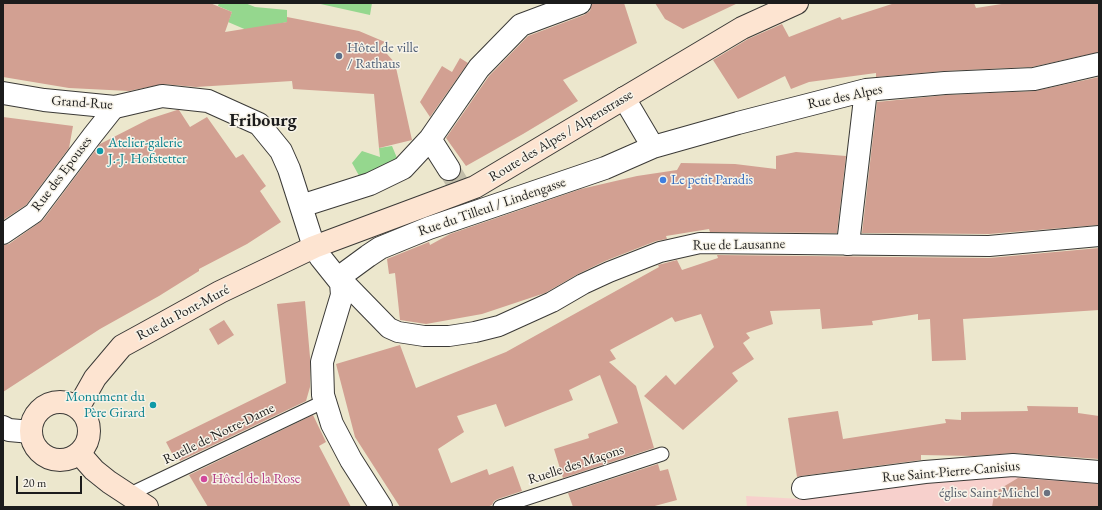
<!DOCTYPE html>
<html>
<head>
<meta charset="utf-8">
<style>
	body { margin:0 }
	#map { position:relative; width:1102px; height:510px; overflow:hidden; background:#ece7cd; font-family:"EB Garamond",serif }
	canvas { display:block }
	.frame { position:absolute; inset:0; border:4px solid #1c1c1c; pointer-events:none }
	.scale { position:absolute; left:16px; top:476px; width:66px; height:18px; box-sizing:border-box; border:2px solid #1c1c1c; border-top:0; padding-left:5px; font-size:12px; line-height:14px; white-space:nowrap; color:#1c1c1c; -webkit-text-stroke:3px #f7f3e8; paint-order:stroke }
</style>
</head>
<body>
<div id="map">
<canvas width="1102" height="510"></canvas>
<div class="frame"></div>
<div class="scale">20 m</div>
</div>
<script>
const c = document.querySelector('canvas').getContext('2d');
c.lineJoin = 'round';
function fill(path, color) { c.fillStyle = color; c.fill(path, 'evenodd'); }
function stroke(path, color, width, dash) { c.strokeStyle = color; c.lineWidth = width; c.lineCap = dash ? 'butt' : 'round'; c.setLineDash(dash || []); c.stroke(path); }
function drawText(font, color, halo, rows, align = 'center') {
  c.font = font + ' "EB Garamond",serif'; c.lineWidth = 3; c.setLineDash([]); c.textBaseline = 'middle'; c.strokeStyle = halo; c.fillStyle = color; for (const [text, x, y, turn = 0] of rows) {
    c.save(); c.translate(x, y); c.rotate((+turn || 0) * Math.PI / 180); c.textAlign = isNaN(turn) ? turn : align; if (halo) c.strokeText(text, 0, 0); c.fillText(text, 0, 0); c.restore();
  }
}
fill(new Path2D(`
	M925 472H1099V507H747L746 496 802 499Z`), '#f7d0cc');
fill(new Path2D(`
	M219 3H245L255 7 287 10V22L249 31 228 22 232 12 218 6Z
	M316 3H372L370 15Z
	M392 146 397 158 395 165 362 181 352 163 362 151 380 157 379 148Z`), '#95d78e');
fill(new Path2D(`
	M3 3H210L232 12 225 32 287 22V17L359 31 385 42 380 46 395 63 412 140 379 148 374 94 293 89 292 81 196 87 163 84 129 91 69 88 3 77Z
	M592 3H624L637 43 563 80 578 101 523 134 466 166 446 138 489 76 528 36 584 15 590 11Z
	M655 3H738L683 29 665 19Z
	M895 3H974L976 8 1008 3H1099V52L1032 67 944 71 876 77V73L809 82 791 89 785 76 738 99 713 60 748 39 782 24 789 37 840 17 842 20Z
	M460 58 468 63 430 117 420 102 442 66 452 72Z
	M1099 77V225L989 234 862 233 877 102 946 95 1035 91Z
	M177 110H179L190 127 207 117 236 158 243 154 266 186 260 191 281 222 247 244 199 269V271L159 296 100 329 3 392V245L9 244 43 220 100 144 149 119Z
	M3 117 73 126 69 148 26 205 3 220Z
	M796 152 846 156 837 233 710 232 709 229 666 236 667 239 656 241 605 261 578 274 545 293 482 314 426 324 400 320 395 273 389 274 387 259 429 242 430 245 450 234 581 189 637 176 677 170 681 163 735 164 776 169V156Z
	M1099 248V310L963 319 966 360 932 361 930 319 918 320V314L872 321 873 325 822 329 820 309 770 311 773 324 746 333 750 338 743 343 754 359 732 373 738 381 683 430 644 396 666 375 675 385 714 347 701 314 675 322 672 317 610 350 616 359 609 362 636 386 654 448 563 478 554 449 589 438 588 434 618 423 600 375 569 390 573 400 505 427 496 404 457 416 464 432 438 449 451 483 487 469 489 475 513 466 522 491 498 499 494 501 492 505 487 507H400L355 437 336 364 400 345 416 388 506 352 659 267 658 265 677 260 682 270 718 258 717 255 989 258Z
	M305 301 310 357V387L306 401 180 461 179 459 176 461 166 442 286 383 277 304Z
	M224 320 234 335 218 345 209 329Z
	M1027 406 1078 407V413L1099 416V459L1014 453 973 456 921 455V460L801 476 797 477 788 418 838 411 843 439 946 423 945 419 961 420V412L1028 411Z
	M313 415 326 442 319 446 351 507H208L189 475Z
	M658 464 660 471 668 469 677 500 651 507H573L568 493Z
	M1018 478 1099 484V507H992L994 496 998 490Z`), '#d2a092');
stroke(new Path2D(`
	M449 169 470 204`), '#c2beaa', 22, [22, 11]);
const service = new Path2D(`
	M128 495 325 401
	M500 507 662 454`);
const pedestrian = new Path2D(`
	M3 234 34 213 92 136 115 107
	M341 283 349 287 389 328 398 332 424 336H449L475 332 499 326 552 302 583 284 609 272 660 252 700 243 989 246 1099 236`);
const minor = new Path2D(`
	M3 93 44 100 115 107 162 96 208 101 259 124 281 151 289 169 314 247 321 258 341 283 342 295 324 355 322 362 323 395 332 424 351 460 381 507
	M624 98 653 147 738 123 866 90 945 83 1034 79 1099 64
	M430 139 449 169
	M301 206 370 184 403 168 430 139 479 68 521 25 580 3
	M848 244 866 90
	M338 278 368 256 380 248 429 228 605 168 653 147
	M3 427 9 430 31 432
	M803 488 925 472 1013 465 1099 472`);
const secondary = new Path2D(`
	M31 431a29 29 0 1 1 58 0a29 29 0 1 1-58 0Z
	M78 408 95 378 122 346 144 334 220 292 314 247 475 187 742 28 797 3
	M79 453 94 470 109 482 147 507`);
stroke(service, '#3b3a37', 15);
stroke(pedestrian, '#3b3a37', 22);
stroke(minor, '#3b3a37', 24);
stroke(secondary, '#3b3a37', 24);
stroke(service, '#fff', 13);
stroke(pedestrian, '#fff', 20);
stroke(minor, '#fff', 22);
stroke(secondary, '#fde4d1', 22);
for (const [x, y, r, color] of [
	[339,56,4,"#5c6f8a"],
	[100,151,4,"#0f9aa8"],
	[663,180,4,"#3f7fe0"],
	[153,405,4,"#0f9aa8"],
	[204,479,4,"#d1479c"],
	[1047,493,4,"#6b7280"]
]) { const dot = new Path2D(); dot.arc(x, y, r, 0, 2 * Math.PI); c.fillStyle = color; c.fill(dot); stroke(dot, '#f7f3e8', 1.5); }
drawText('14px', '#4e5e75', '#f7f3e8', [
	["Hôtel de ville",347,48],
	["/ Rathaus",347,64]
], 'left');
drawText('14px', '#1c1c1c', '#f7f3e8', [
	["Rue des Alpes",845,97,-12],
	["Grand-Rue",82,103,4],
	["Route des Alpes / Alpenstrasse",561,136,-31],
	["Rue des Epouses",62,174,-53],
	["Rue du Tilleul / Lindengasse",492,207,-19],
	["Rue de Lausanne",739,245,-1],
	["Rue du Pont-Muré",183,313,-28],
	["Ruelle de Notre-Dame",219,434,-26],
	["Ruelle des Maçons",576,465,-18],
	["Rue Saint-Pierre-Canisius",951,472,-5]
]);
drawText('14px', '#0d838f', '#f7f3e8', [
	["Atelier-galerie",108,143],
	["J.-J. Hofstetter",108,159],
	["Monument du",145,397,"right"],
	["Père Girard",145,413,"right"]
], 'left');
drawText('14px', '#366cbe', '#f7f3e8', [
	["Le petit Paradis",671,180]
], 'left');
drawText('14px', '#b23c85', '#f7f3e8', [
	["Hôtel de la Rose",212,479]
], 'left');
drawText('14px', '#5b616d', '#f7f3e8', [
	["église Saint-Michel",1039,493]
], 'right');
drawText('bold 18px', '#1c1c1c', '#f7f3e8', [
	["Fribourg",263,121]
]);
</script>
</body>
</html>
